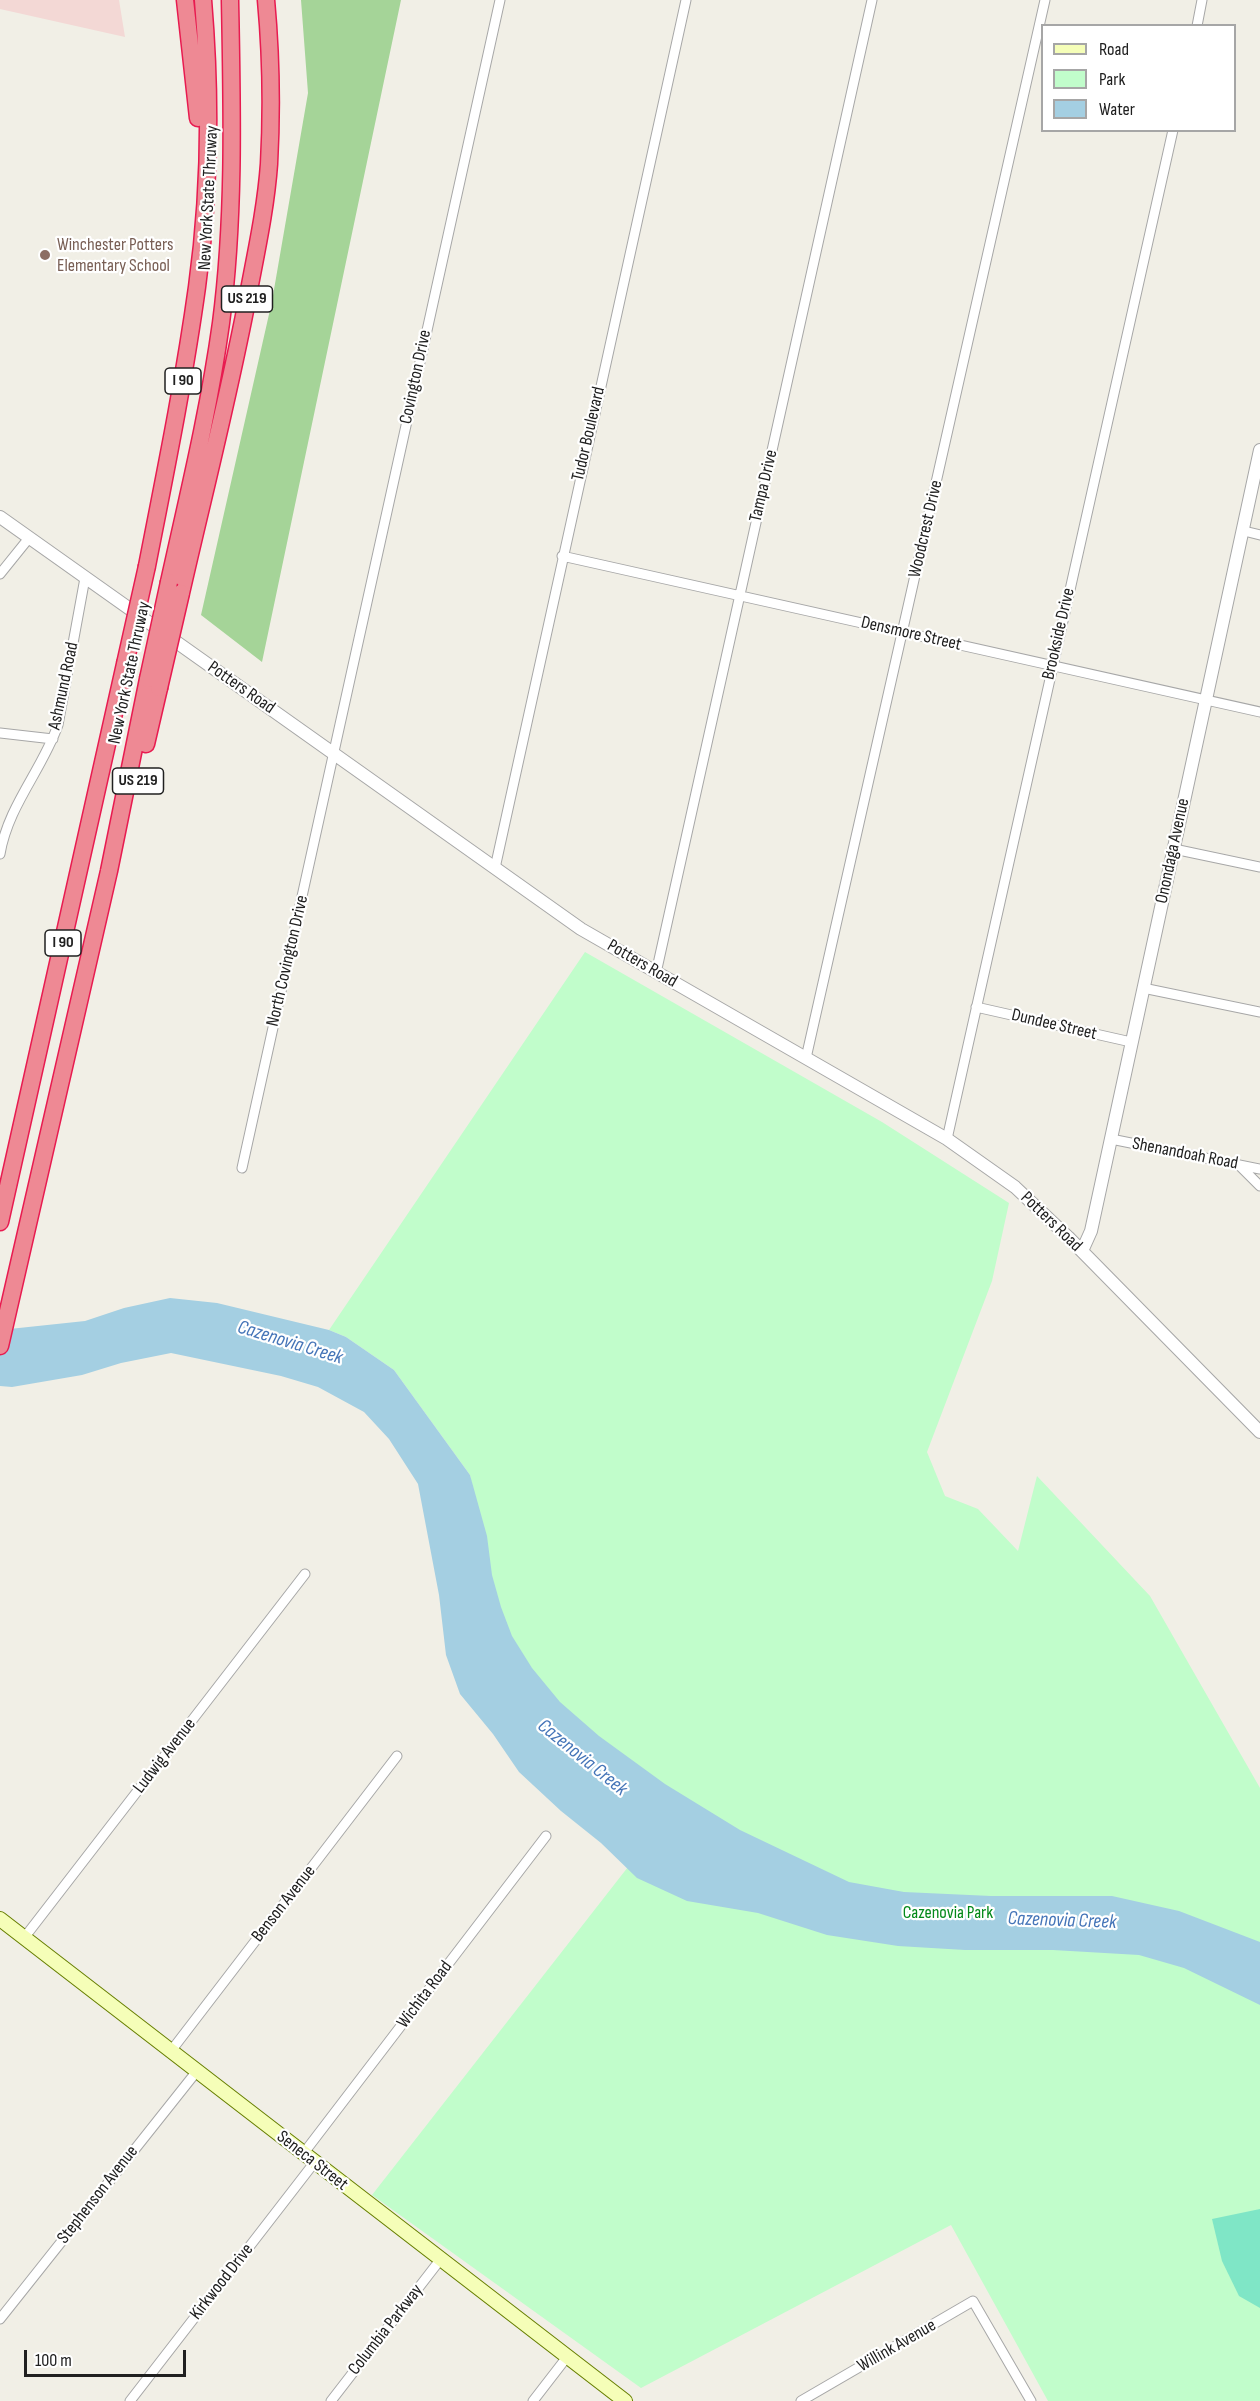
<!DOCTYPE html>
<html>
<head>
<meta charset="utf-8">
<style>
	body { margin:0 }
	#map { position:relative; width:1260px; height:2401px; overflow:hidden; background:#f1efe6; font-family:"Sofia Sans Condensed",sans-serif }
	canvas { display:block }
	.legend { position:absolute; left:1041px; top:24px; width:195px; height:108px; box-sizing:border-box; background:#fff; border:2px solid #a6a6a6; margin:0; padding:8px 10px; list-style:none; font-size:18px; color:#202020 }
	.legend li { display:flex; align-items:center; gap:12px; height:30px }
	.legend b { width:30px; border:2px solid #a6a6a6 }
	.scale { position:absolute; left:24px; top:2350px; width:162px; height:27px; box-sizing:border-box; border:3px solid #202020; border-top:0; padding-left:8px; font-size:18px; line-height:21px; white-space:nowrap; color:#202020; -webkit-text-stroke:4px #fff; paint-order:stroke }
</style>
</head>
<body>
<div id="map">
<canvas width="1260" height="2401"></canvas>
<ul class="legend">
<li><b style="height:8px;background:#f5feb8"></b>Road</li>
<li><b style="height:16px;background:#c1fdcb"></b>Park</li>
<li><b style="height:16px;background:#a4cfe2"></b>Water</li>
</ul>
<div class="scale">100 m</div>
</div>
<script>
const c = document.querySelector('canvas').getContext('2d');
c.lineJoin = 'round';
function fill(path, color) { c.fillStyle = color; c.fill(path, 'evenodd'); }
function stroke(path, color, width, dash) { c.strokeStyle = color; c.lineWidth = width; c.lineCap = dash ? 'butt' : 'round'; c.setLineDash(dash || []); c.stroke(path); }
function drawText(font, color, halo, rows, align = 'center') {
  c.font = font + ' "Sofia Sans Condensed",sans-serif'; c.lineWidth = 4.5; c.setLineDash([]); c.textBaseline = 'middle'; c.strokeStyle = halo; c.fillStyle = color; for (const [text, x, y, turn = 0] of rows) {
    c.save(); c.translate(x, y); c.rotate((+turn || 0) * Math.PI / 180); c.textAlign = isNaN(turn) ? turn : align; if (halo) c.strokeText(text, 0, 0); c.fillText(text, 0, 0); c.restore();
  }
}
fill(new Path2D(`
	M0 0H119L125 37 0 9Z`), '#f3d8d5');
fill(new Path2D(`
	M301 0H401L262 662 201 615 272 301 308 93Z`), '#a5d498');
fill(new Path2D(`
	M585 952 882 1122 1009 1203 992 1281 927 1452 945 1496 978 1509 1018 1551 1037 1476 1150 1596 1260 1788V2401H1048L951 2225 641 2388 372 2195 642 1849 498 1631 470 1475 394 1370 346 1337 329 1330Z`), '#c1fdcb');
fill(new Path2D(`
	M1260 2209V2308L1239 2296 1222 2261 1212 2219Z`), '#7fe6c6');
fill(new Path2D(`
	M170 1298 217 1303 329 1330 346 1337 394 1370 470 1475 487 1536 492 1575 501 1607 512 1636 532 1668 560 1702 599 1736 665 1784 740 1830 849 1882 904 1892 991 1896H1112L1179 1911 1260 1942V2005L1184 1968 1139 1955 1053 1950H965L898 1946 827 1935 758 1913 687 1901 637 1878 601 1843 561 1811 519 1772 493 1734 460 1694 446 1655 439 1595 418 1484 389 1439 364 1412 318 1387 281 1376 171 1353 121 1363 82 1375 12 1387 0 1386V1330L85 1321 124 1308Z`), '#a4cfe2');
const minor = new Path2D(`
	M1197 26 1202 0
	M1244 531 1260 535
	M562 556 1260 712
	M0 574 29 538
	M0 733 53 739
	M1174 849 1260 867
	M0 854C8 806 42 770 58 725L85 578
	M495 868 686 0
	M656 973 872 0
	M1143 988 1260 1012
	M976 1007 1131 1042
	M806 1058 1045 0
	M947 1139 1173 130
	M1111 1139 1260 1169
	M1239 1165 1260 1186
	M242 1168 500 0
	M24 1938 305 1574
	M171 2051 397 1756
	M303 2154 546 1836
	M0 2319 197 2071
	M130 2401 314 2163
	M331 2401 440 2260
	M533 2401 567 2357
	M801 2401 973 2301 1031 2401`);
const tertiary = new Path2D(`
	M0 517 581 929 947 1139 1015 1187 1068 1237 1260 1432
	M1082 1251 1091 1231 1260 450`);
const secondary = new Path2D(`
	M0 1919 625 2401`);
const motorway = new Path2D(`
	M185 0 198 118
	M147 566C165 474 184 381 197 287 210 193 211 95 203 0
	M169 582C188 496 209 410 221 323 235 216 232 107 230 0
	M181 593C204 492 230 392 249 290 257 248 266 206 269 164 272 109 271 54 266 0
	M146 744 159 688
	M0 1222 125 664
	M0 1346 109 871 148 679`);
stroke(minor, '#a7a7a7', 11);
stroke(tertiary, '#a7a7a7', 14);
stroke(secondary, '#677f00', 16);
stroke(motorway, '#e81b50', 19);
stroke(minor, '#fff', 9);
stroke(tertiary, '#fff', 12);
stroke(secondary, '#f5feb8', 14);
stroke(motorway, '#ee8994', 16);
const motorwayBridge = new Path2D(`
	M125 664 147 566
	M148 679 169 582
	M159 688 181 593`);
stroke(motorwayBridge, '#e81b50', 19, []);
stroke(motorwayBridge, '#ee8994', 16);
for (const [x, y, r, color] of [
	[45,255,6,"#8d6e63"]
]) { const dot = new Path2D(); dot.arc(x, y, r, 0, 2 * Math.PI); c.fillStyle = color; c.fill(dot); stroke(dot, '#fff', 2); }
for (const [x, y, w] of [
	[247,299,51],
	[183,381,36],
	[138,781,51],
	[63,943,36]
]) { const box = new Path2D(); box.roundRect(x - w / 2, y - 13, w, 26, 4.5); c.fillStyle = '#fff'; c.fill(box); stroke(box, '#202020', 1.5); }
drawText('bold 16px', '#202020', null, [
	["US 219",247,299],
	["I 90",183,381],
	["US 219",138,781],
	["I 90",63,943]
]);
drawText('18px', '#202020', '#fff', [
	["New York State Thruway",209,198,-87],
	["Covington Drive",416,377,-78],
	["Tudor Boulevard",589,434,-77],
	["Tampa Drive",764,486,-77],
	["Woodcrest Drive",926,529,-77],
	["Densmore Street",911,634,13],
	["Brookside Drive",1059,634,-77],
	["New York State Thruway",130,673,-78],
	["Ashmund Road",64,686,-78],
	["Potters Road",241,688,35],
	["Onondaga Avenue",1173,851,-78],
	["North Covington Drive",288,961,-77],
	["Potters Road",642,964,30],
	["Dundee Street",1054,1025,13],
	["Shenandoah Road",1185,1154,11],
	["Potters Road",1051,1222,44],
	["Ludwig Avenue",165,1756,-52],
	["Benson Avenue",284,1904,-52],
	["Wichita Road",425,1995,-53],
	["Seneca Street",312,2161,38],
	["Stephenson Avenue",98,2195,-52],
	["Kirkwood Drive",222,2282,-52],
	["Columbia Parkway",386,2330,-52],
	["Willink Avenue",897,2346,-30]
]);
drawText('18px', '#785e54', '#fff', [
	["Winchester Potters",57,245],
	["Elementary School",57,266]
], 'left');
drawText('18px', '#04891a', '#fff', [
	["Cazenovia Park",948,1913]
]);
drawText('italic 20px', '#4575b8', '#fff', [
	["Cazenovia Creek",290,1343,17],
	["Cazenovia Creek",582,1758,39],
	["Cazenovia Creek",1062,1921,2]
]);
</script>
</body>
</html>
